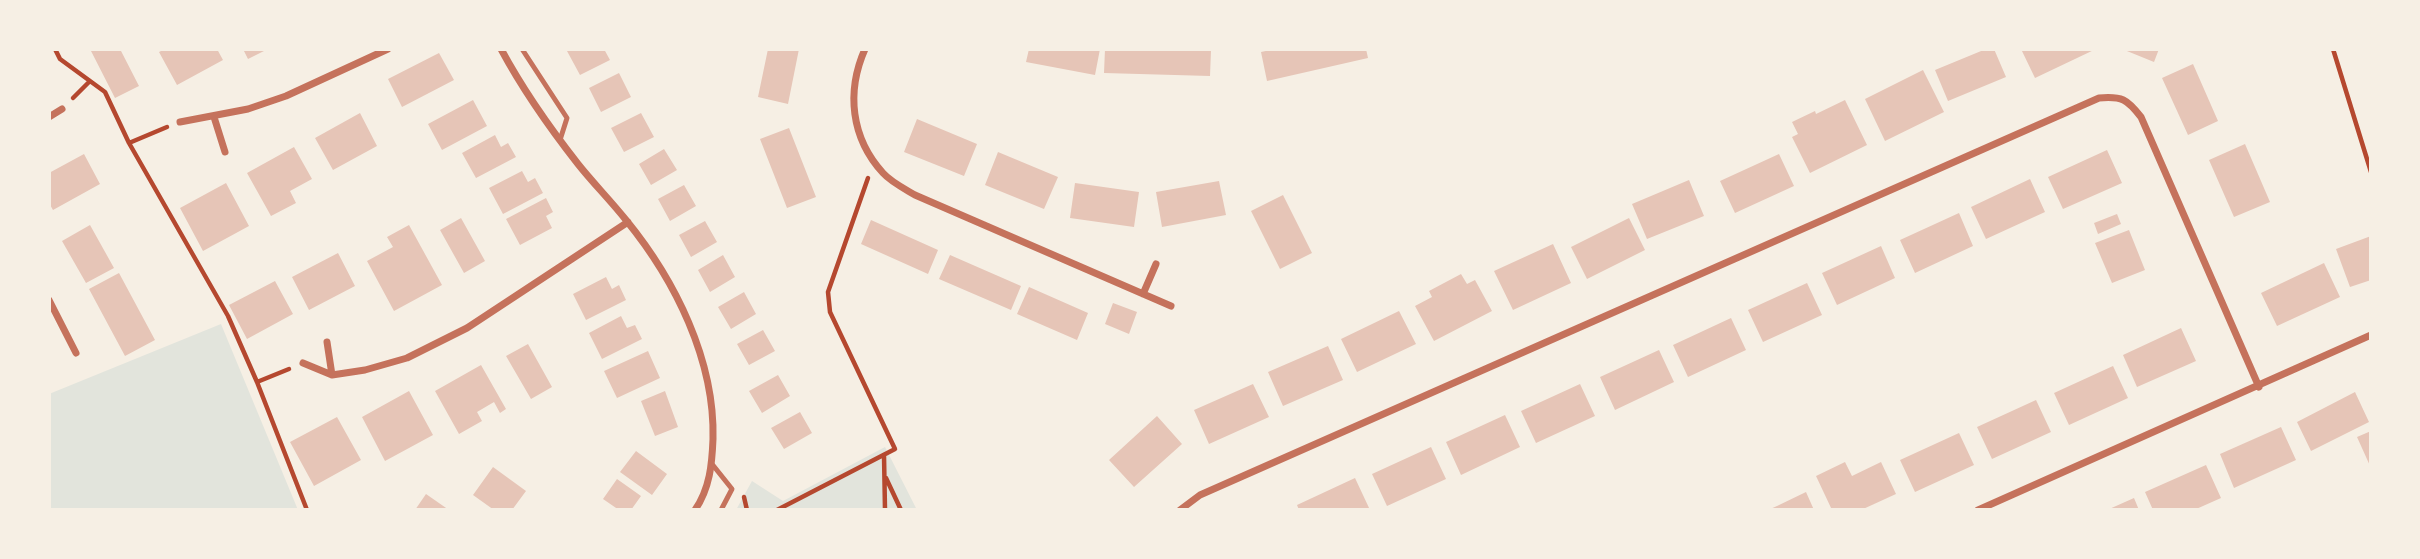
<!DOCTYPE html>
<html>
<head>
<meta charset="utf-8">
<style>
	body { margin:0 }
	#map { position:relative; width:2420px; height:559px; overflow:hidden; background:#f6efe4; font-family:Figtree,sans-serif }
	canvas { display:block }
	.frame { position:absolute; inset:0; border:51px solid #f6efe4; pointer-events:none }
</style>
</head>
<body>
<div id="map">
<canvas width="2420" height="559"></canvas>
<div class="frame"></div>
</div>
<script>
const c = document.querySelector('canvas').getContext('2d');
c.lineJoin = 'round';
function fill(path, color) { c.fillStyle = color; c.fill(path, 'evenodd'); }
function stroke(path, color, width, dash) { c.strokeStyle = color; c.lineWidth = width; c.lineCap = dash ? 'butt' : 'round'; c.setLineDash(dash || []); c.stroke(path); }
fill(new Path2D(`
	M221 324 298 510H49V394Z
	M885 447 917 510H736L752 481 783 501Z`), '#e2e4dc');
fill(new Path2D(`
	M94 49H120L139 86 115 98 91 51Z
	M165 49H217L223 60 177 85 159 52Z
	M243 49H268L248 59Z
	M571 49H604L610 60 580 75 567 51Z
	M768 49H799L788 104 758 97Z
	M1029 49H1100L1095 75 1026 62Z
	M1105 49 1211 50 1210 76 1104 73Z
	M1275 49H1366L1368 58 1267 81 1261 52Z
	M1986 49H1994L2006 77 1948 101 1935 70Z
	M2021 49H2096L2035 78Z
	M2122 49H2159L2154 62Z
	M439 53 454 80 402 107 388 79Z
	M2193 64 2218 121 2188 135 2162 78Z
	M1923 70 1944 112 1885 141 1865 99Z
	M619 73 631 97 601 112 589 88Z
	M473 100 487 126 442 150 428 124Z
	M1845 100 1867 145 1810 173 1792 137 1798 134 1792 122 1815 111 1816 114Z
	M360 113 377 146 333 170 315 138Z
	M641 113 654 137 624 152 611 128Z
	M917 119 977 144 964 176 904 152Z
	M789 128 816 197 787 208 760 139Z
	M495 135 501 147 508 143 516 157 476 178 462 153Z
	M2245 144 2270 202 2234 217 2209 160Z
	M294 147 312 179 290 191 296 203 271 216 247 173Z
	M664 149 677 170 651 185 639 164Z
	M2107 150 2122 183 2063 209 2048 177Z
	M998 152 1058 177 1044 209 985 185Z
	M84 154 100 184 53 210 49 203V173Z
	M1779 154 1794 186 1735 213 1720 181Z
	M522 171 528 182 535 178 543 193 503 214 489 188Z
	M2030 179 2045 212 1986 239 1971 207Z
	M1689 180 1704 216 1647 239 1632 204Z
	M1219 181 1226 215 1162 227 1156 192Z
	M226 183 249 226 203 251 180 208Z
	M1075 183 1139 192 1134 227 1070 218Z
	M684 185 696 206 670 221 658 199Z
	M1283 195 1312 253 1280 269 1251 211Z
	M546 198 553 212 546 216 552 228 520 245 506 219Z
	M1959 213 1973 246 1915 273 1900 240Z
	M2117 214 2121 224 2098 234 2094 223Z
	M461 218 485 261 464 273 440 230Z
	M1629 218 1645 250 1587 279 1571 247Z
	M871 220 938 250 928 274 861 244Z
	M705 221 717 242 691 257 679 235Z
	M90 225 114 268 86 283 62 241Z
	M409 225 442 285 394 311 367 261 393 247 387 237Z
	M2129 230 2145 270 2112 283 2095 243Z
	M2371 236V280L2350 287 2336 249Z
	M1553 244 1571 283 1513 310 1494 271Z
	M1881 246 1895 278 1837 305 1822 273Z
	M338 253 355 286 309 310 292 277Z
	M723 255 735 277 710 292 698 270Z
	M950 255 1021 286 1011 310 939 279Z
	M2324 263 2340 297 2277 326 2261 293Z
	M119 273 155 340 125 356 89 289Z
	M1461 274 1467 284 1475 280 1492 311 1434 341 1415 306 1432 297 1429 291Z
	M606 277 612 289 619 285 626 300 586 320 573 294Z
	M275 281 293 314 247 339 229 305Z
	M1807 283 1822 315 1763 342 1748 310Z
	M1029 287 1088 313 1077 340 1017 314Z
	M744 292 756 314 731 329 718 307Z
	M1113 303 1137 312 1129 334 1105 324Z
	M1399 311 1416 344 1357 372 1341 339Z
	M621 316 627 328 635 325 642 339 602 359 589 333Z
	M1731 318 1746 350 1688 377 1673 345Z
	M2181 328 2196 361 2137 387 2123 355Z
	M763 330 775 351 749 365 737 344Z
	M528 344 552 387 531 399 506 356Z
	M1328 346 1343 380 1283 406 1268 372Z
	M1659 350 1674 382 1615 410 1600 377Z
	M648 351 660 378 617 398 604 371Z
	M481 365 506 409 500 413 494 402 477 412 482 421 459 434 435 391Z
	M2113 366 2128 398 2069 425 2054 393Z
	M778 375 790 396 762 413 749 391Z
	M1253 384 1269 417 1209 444 1194 410Z
	M1580 384 1595 416 1536 443 1521 411Z
	M409 391 433 435 385 461 362 417Z
	M665 391 678 427 655 436 641 401Z
	M2355 392 2369 422 2311 451 2297 422Z
	M2036 400 2051 432 1992 459 1977 427Z
	M800 412 812 433 784 449 771 428Z
	M1505 415 1520 447 1461 475 1446 442Z
	M1157 416 1182 444 1134 487 1109 460Z
	M337 417 361 460 314 486 290 442Z
	M2281 427 2296 460 2234 488 2220 454Z
	M2371 431V468L2357 437Z
	M1959 433 1974 465 1915 492 1900 460Z
	M1431 447 1446 479 1387 506 1372 474Z
	M636 451 667 474 652 495 620 472Z
	M1845 462 1852 476 1881 462 1896 494 1861 510H1832L1816 476Z
	M2206 465 2221 498 2194 510H2153L2145 492Z
	M493 467 526 491 512 510H494L473 495Z
	M1355 478 1370 510H1299L1297 505Z
	M617 479 641 496 631 510H619L603 499Z
	M1806 492 1814 510H1768L1777 506Z
	M426 494 449 510H415Z
	M2134 498 2139 510H2107Z`), '#e6c5b7');
stroke(new Path2D(`
	M55 49 60 59 105 92 129 143 228 316 257 382 307 510
	M2333 49 2371 172
	M73 98 90 81
	M129 143 167 127
	M257 382 289 369
	M884 455 885 510
	M886 478 901 510
	M744 497 747 510
	M777 510 895 449 830 312 828 292 868 178`), '#b5482f', 4.5);
stroke(new Path2D(`
	M522 49 567 118 560 140
	M712 464 732 489 721 510`), '#c5725c', 5);
stroke(new Path2D(`
	M501 49C523 90 549 127 578 164 593 183 611 201 626 220 675 280 715 360 713 439 712 464 710 488 695 510
	M865 49C846 92 851 138 883 173 891 182 905 189 915 195L1171 306
	M49 117 62 109
	M214 117 225 152
	M180 122 248 109 286 96 388 49
	M1143 294 1156 264
	M49 300 76 353
	M327 342 332 375
	M303 363 332 375 365 370 407 358 467 328 628 222
	M1180 510 1200 495 2099 98C2122 96 2127 99 2141 117L2259 387
	M1978 510 2371 335`), '#c5725c', 7);
</script>
</body>
</html>
